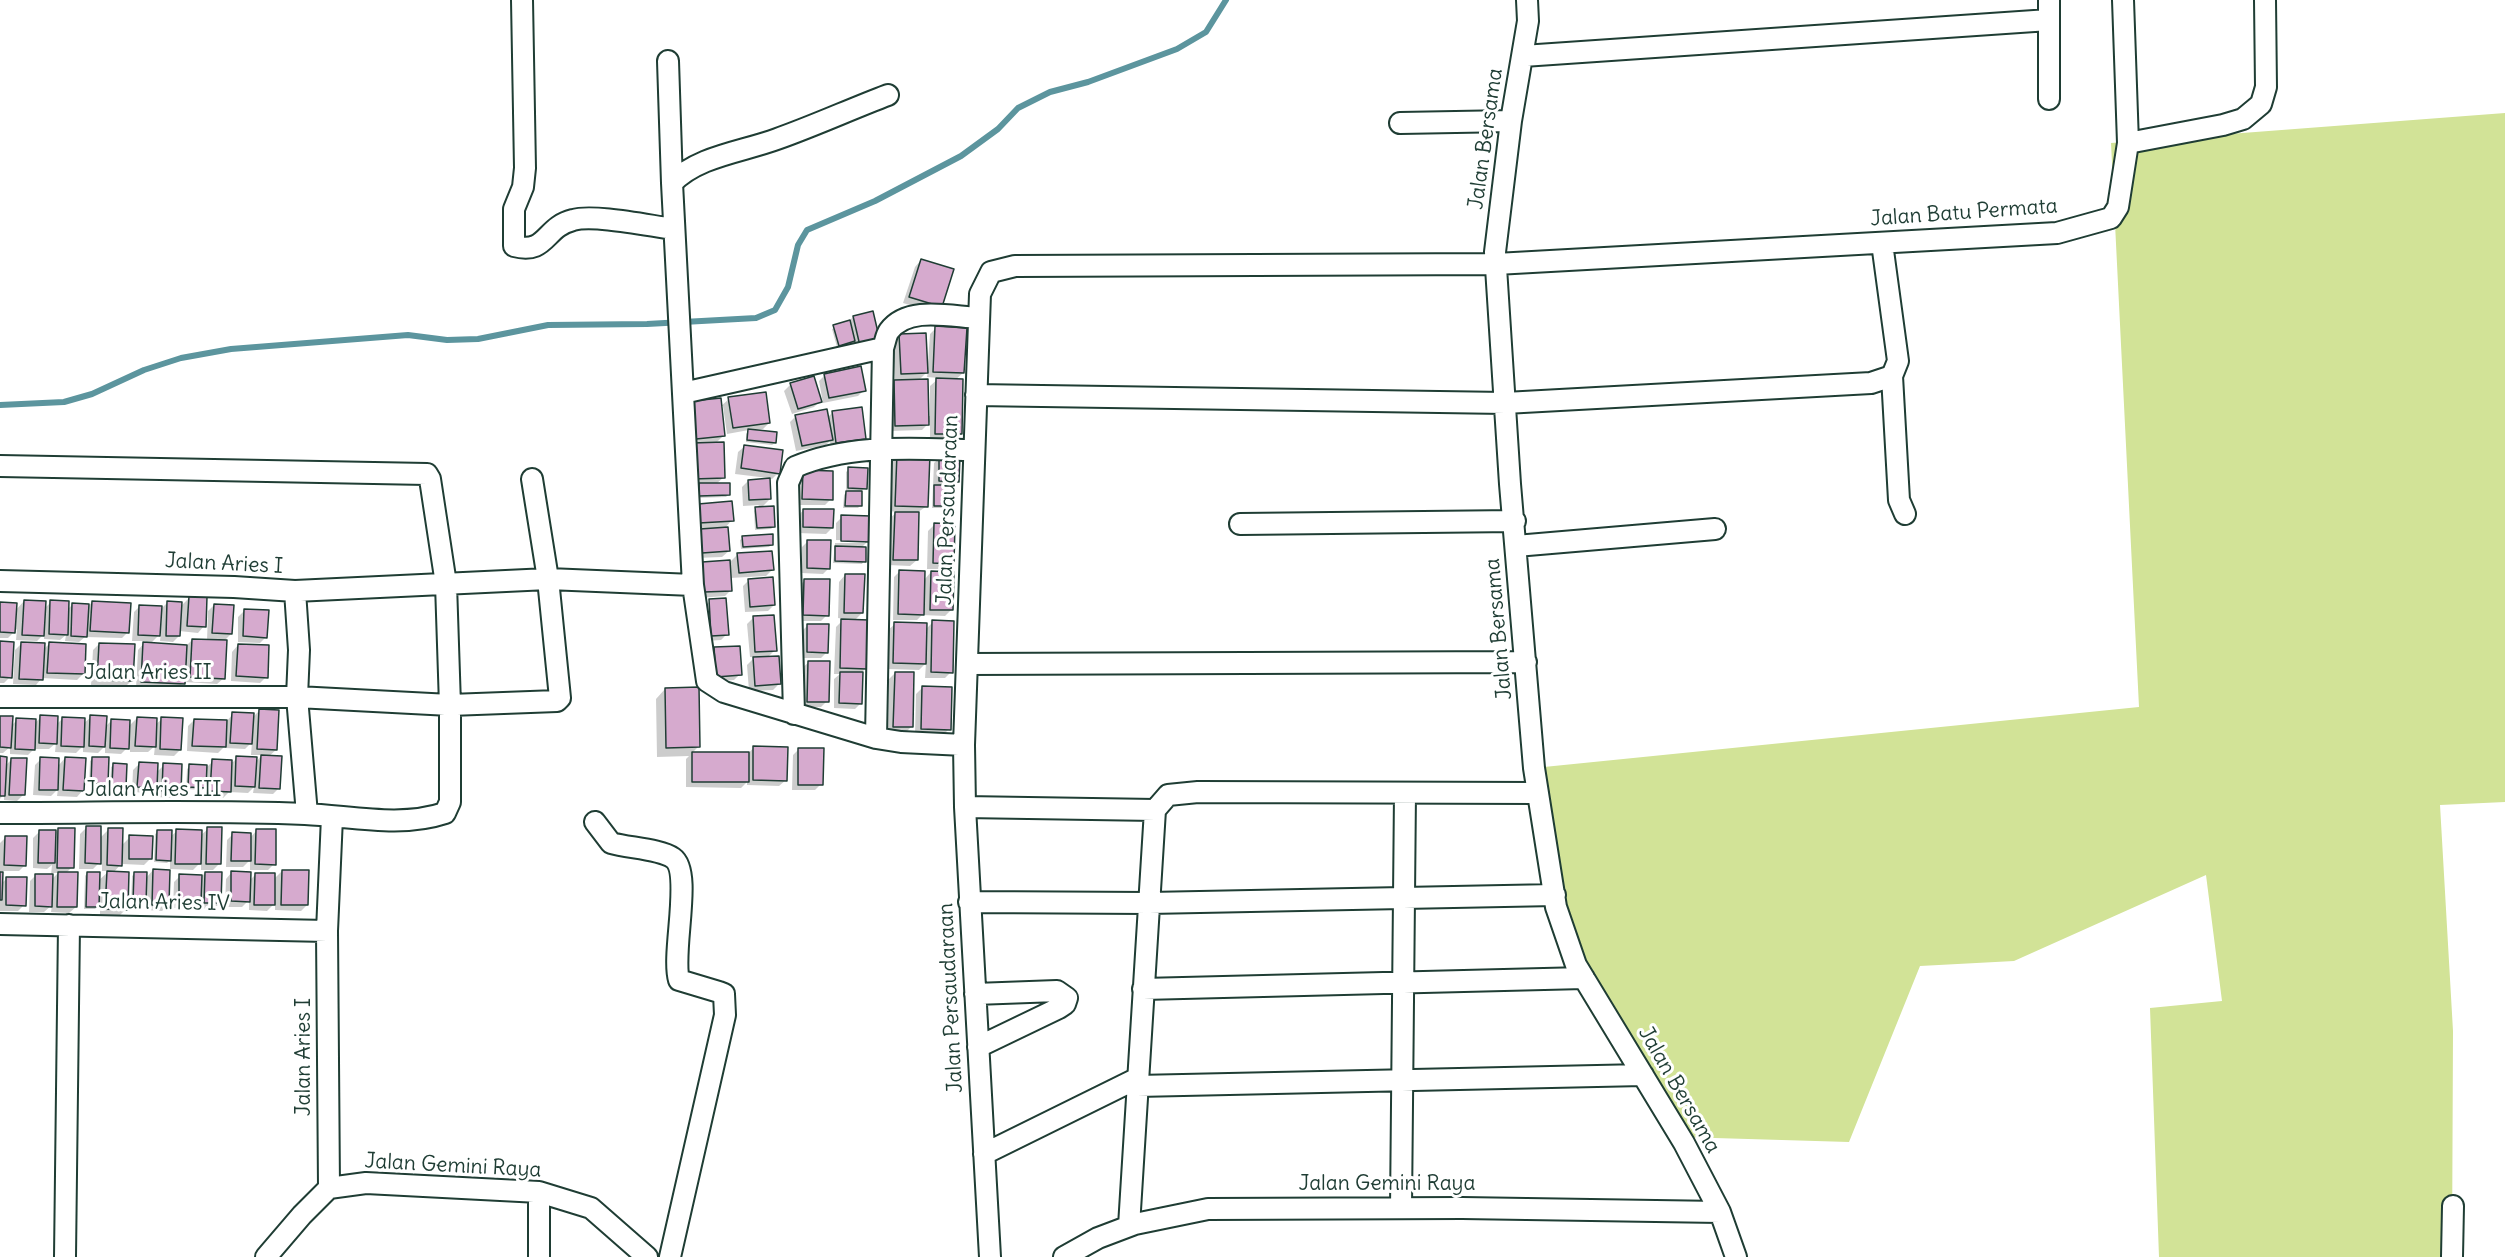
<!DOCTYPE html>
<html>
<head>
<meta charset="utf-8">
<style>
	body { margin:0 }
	canvas { display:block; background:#fff }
</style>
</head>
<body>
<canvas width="2505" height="1257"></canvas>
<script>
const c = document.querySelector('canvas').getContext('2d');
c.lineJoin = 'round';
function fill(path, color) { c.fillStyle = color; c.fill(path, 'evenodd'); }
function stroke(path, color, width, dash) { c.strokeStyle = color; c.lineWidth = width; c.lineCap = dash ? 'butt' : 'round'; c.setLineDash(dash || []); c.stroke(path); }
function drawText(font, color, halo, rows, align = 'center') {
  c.font = font + ' Delius,sans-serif'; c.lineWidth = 6; c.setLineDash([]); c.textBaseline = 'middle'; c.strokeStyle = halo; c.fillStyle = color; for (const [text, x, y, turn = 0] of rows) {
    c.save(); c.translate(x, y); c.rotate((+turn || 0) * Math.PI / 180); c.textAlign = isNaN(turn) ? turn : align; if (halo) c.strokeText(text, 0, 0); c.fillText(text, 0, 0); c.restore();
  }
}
fill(new Path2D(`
	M2505 113V802L2440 805 2453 1031 2452 1257H2159L2150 1008 2222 1001 2206 875 2014 961 1920 966 1849 1142 1681 1137 1576 965 1534 768 2139 707 2111 143Z`), '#d2e397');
fill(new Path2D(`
	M921 260 952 270 934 312 903 303 915 267Z
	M853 317 879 341 855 351 852 343 837 347 832 329 848 322Z
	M936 328 963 373 955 380 961 434 954 440 930 439V422L922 430 890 431 888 387 895 380 893 342 899 336 928 362 930 334ZM928 371 927 377 939 378 930 386V416H927L918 381Z
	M825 375 864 390 858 396 823 403 819 381Z
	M813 378 820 401 814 407 792 414 784 391 790 385Z
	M729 399 769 423 763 429 752 430 775 443 772 445 746 442V434L749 430 727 434 723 406H721Z
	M687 409 724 435 716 443 724 477 716 484 729 494 726 497 697 498V487L701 484H687Z
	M833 412 865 438 859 444 831 448 830 441 826 445 796 451 790 422 796 416 827 418Z
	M745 446 778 473 772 479 769 478 770 499 761 508 774 526 771 529 755 530 754 511 759 505 743 506 742 487 748 481 768 478 735 474 738 452Z
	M897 455 927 506 918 512 917 560 910 566 888 565 889 519 897 512 890 511 891 461Z
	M940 457 958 481 952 486V506L949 508H932L934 463Z
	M849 469 865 488 861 491V505L858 508H843L844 495 848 490H846V472Z
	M803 472 831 499 825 505H797V478Z
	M804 510 832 528 826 534 797 533V516Z
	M693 511 732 520 724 529 729 551 722 557 696 558 695 536 703 528H694Z
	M842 517 868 541 861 548 864 561 862 564 833 563 835 543H865V540H836V523Z
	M934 525 952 563 946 569H927L928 531Z
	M743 538 772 544 769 547 741 549 740 540Z
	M808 541 829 568 823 574 801 573 802 547Z
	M738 554 772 570 766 576 730 578 731 590 725 596 698 598 696 569 702 563H729Z
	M900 571 924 580 931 572 951 610 945 616 922 615 917 620H893L894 577Z
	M845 575 862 613 854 621 866 668 861 673V703L855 709 834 708V679L840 674H834L836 627 844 619 838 618 839 582Z
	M749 580 774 605 768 611 745 612 743 586Z
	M805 580 827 615 821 621H798L799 586Z
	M189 598 204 626 198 633 179 631V636L173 642 160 641 161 633 150 644 186 646 192 640 207 641 208 611 214 605 231 634 223 642 224 678 217 684 184 682 177 689 136 688 138 650 146 641H132L134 612 140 606 160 610 168 602 180 607Z
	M24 601 44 609 51 602 67 610 73 604 87 608 92 602 128 632 122 638 85 637 79 642 65 641 66 635 60 640 44 639V634L37 641 16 640 17 629 8 638H0V603L15 611Z
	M710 601 727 634 721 640 706 641 704 607Z
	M245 610 266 637 260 643 238 642V617Z
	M753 618 775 650 767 658 779 684 773 690 749 691 747 665 755 657H750L747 624Z
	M933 622 951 672 945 678H925L926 663 919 670 888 669V630L895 624 926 629Z
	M808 625 827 652 821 658H801L802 631Z
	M0 643 10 677 4 683H0Z
	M21 644 43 650 49 644 83 674 77 680 42 678 36 685 13 684 15 650Z
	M99 644 131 681 125 687 91 685 93 650Z
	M238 645 266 677 260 683 231 681 232 652Z
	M714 649 740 674 734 680 710 682 708 655Z
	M809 662 827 701 821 707H802V668Z
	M895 673 911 727 905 733H888L889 679Z
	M922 688 949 729 943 735H915L916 694Z
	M665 689 698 747 692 753 748 754 754 747 786 780 779 786 747 785V782L741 788 686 787V759L689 756 657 757 656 699Z
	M259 711 276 750 268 757 279 788 273 794 253 793 254 787 248 793 229 792 223 798 205 797 206 786 202 790 186 789 187 769 190 766 207 767 213 761 233 762 237 758 255 763 262 755H251L252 742 245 749 225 748V746L218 753 187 751 188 726 194 720 226 722 233 714 252 718Z
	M0 717 11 726 17 720 35 723 41 717 56 725 63 718 83 724 91 717 105 727 112 720 128 727 137 718 155 725 162 719 180 750 174 756 154 755 155 746 148 752H130V745L121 754 105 753V746L98 753 83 752V746L76 753 55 752 56 743 49 749H34L28 755 10 754V747L3 753H0Z
	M799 749 821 784 815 790H792L793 755Z
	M0 758 5 766 12 759 23 795 17 801 4 800V794L0 799Z
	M65 758 83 790 77 797 57 796 58 789 51 796 33 795 35 765 41 759 58 766Z
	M93 758 106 784 103 786 89 785 90 761Z
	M139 764 156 773 164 765 180 791 173 798 157 797V785L149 793 132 792 133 770Z
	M114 765 125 786 122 789 110 788 111 767Z
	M86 828 100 838 109 829 121 846 130 837 150 859 144 865 123 864V862L113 873 126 909 120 915H100V904L95 909H84L85 876 87 873 98 881 109 871H102V860L93 869H79L80 834Z
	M208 829 219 864 213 870H201V862L193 870 170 869V860L167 863 154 862 155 834 158 832 170 837 177 831 200 836Z
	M58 830 72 867 66 873 76 907 69 913 51 912 52 905 44 912H29L30 881 36 875H51L52 865 47 869 33 868V838L39 832H56ZM52 873H58L51 880Z
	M257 830 274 864 268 870H250V860L243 867H226L227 840 233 834 250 838Z
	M6 837 25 865 19 871H1V884L7 878 24 905 18 911H0V843Z
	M153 870 168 905 162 911 146 910 147 900 142 905 131 904 132 876 135 873 146 878Z
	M282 871 307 905 301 911 275 910V903L267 911 249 910V900L242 907H225L226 879 232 872 249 881 256 874 274 879Z
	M205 873 220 903 214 909 199 908V903L194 908H173L174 882 180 876H202Z`), '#0003');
stroke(new Path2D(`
	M0 405 64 402 92 394 144 370 181 358 231 349 408 335 447 340 478 339 548 325 647 324 756 318 775 310 788 287 798 245 807 230 875 201 961 156 998 129 1018 108 1050 92 1088 82 1177 49 1206 32 1226 0`), '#5c959e', 6);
const building = new Path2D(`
	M921 259 954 269 942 307 909 297Z
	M873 311 880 341 860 346 853 316Z
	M850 320 855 341 839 346 833 325Z
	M935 326 967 328 964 373 933 372Z
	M926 333 928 373 901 374 899 334Z
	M861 366 866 391 829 398 824 374Z
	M814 376 822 402 798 409 790 383Z
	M936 378 963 379 962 434H935Z
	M928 379 929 425 895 426 894 380Z
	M766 392 770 423 733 428 728 397Z
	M721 398 725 436 696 439 692 401Z
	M862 407 866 439 836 443 832 411Z
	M827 409 833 440 802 446 795 415Z
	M748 429 777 432 776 443 747 440Z
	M724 442 725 478 693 479 692 443Z
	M744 445 783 450 780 474 741 468Z
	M897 453 930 454 928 507 895 506Z
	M939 455 960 456 959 482 939 481Z
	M848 467 868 468 867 489 848 488Z
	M803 470 833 471V500L802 499Z
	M770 478 771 499 749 500 748 480Z
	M699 483H730V495L699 496Z
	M934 485H954V506H934Z
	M846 491H862V506H845Z
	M732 501 734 521 699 523 698 504Z
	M774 506 775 527 757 528 755 507Z
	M803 509H834L833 528 803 527Z
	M895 512H919L918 560H893Z
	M841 515 871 516 870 542 841 541Z
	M934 523 955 524 954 564 933 563Z
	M728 527 730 551 702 553 700 529Z
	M773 534V545L743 547 742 536Z
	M807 540H831L830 569 807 568Z
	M835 546 866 547V562L835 561Z
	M772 551 774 570 739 573 737 553Z
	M730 560 732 591 704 592 702 562Z
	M899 570 925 571 924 615 898 614Z
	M931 571 954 572 953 610H930Z
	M845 574H865L863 613H844Z
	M773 577 775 605 750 607 748 579Z
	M804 579H830L829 616 803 615Z
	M189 596 207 597 206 627 187 626Z
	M726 598 729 635 711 636 709 599Z
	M24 600 46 601 44 636 22 635Z
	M50 600 69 601 68 635 49 634Z
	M92 601 131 603 129 633 90 631Z
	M167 601 182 602 180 636H166Z
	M0 602 17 603 15 633 0 632Z
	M72 603 89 604 87 637 71 636Z
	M214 604 234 605 232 634 212 633Z
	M139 605 162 606 160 636 138 635Z
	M244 609 269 610 267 638 243 636Z
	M774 615 777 651 755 652 753 616Z
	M841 619 869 620 867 669 840 668Z
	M932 620 954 621 953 673 931 672Z
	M894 622 927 623 926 664 893 663Z
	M807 624H829L828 653 807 652Z
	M192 639 227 640 225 679 190 677Z
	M0 641 14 642 12 678 0 677Z
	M21 642 45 643 43 680 19 679Z
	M49 642 86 644 85 674 47 673Z
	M143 642 187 645 185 684 141 682Z
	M99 643 135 644 133 681 97 680Z
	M238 644 269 645 268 678 236 676Z
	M740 646 742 675 716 677 714 647Z
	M779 656 781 684 755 686 753 657Z
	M808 661H830L829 702H807Z
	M840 672H863L862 704 839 703Z
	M895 672H914L913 727H893Z
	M922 686 952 687 951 730 921 729Z
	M699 687 700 747 666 748 665 688Z
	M259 709 279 710 277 750 257 749Z
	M232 712 254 713 252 744 230 743Z
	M40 715 58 716 57 744 39 743Z
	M90 715 107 716 105 747 89 746Z
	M0 716H13L11 748 0 747Z
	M62 717 85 718 84 747 61 746Z
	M137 717 157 718 156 747 135 746Z
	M161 717 183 718 181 750 160 749Z
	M16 718 36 719 35 750 15 749Z
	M111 719 130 720 129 749 110 748Z
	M194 719 227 720 226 747 192 746Z
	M753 746 788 747 787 781 753 780Z
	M798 748H824L823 785H798Z
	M692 752H749V782H692Z
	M261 755 282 756 280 789 259 788Z
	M0 756 7 757 5 796H0Z
	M236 756 257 757 255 787 235 786Z
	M40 757 59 758 58 790H39Z
	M65 757 86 758 84 791 63 790Z
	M92 757H109L108 784 91 783Z
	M11 758H27L25 795H9Z
	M212 759 232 760 231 792 210 791Z
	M139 762 158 763 157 788 137 787Z
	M113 763 127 764 126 787 112 786Z
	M163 763 182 764 181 792 162 791Z
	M189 764 207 765 206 788 188 787Z
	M86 826H101V864L85 863Z
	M207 827H222L221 864H206Z
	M58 828H75L74 868H57Z
	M108 828H123L122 866 107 865Z
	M176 829 202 830 201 864H175Z
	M256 829H276V865L255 864Z
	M39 830H56L55 863H38Z
	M157 830H172L171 861 156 860Z
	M232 832 251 833V861H231Z
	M129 835 153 836 152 859H129Z
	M5 836H27L26 866 4 865Z
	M153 869 170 870 169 905H152Z
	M282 870H309L308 905H281Z
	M107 871 129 872 128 910 105 909Z
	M231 871 251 872 250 902 231 901Z
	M0 872H3L2 900H0Z
	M58 872H78L77 907H57Z
	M87 872H100L99 907H86Z
	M134 872H147L146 903 133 902Z
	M205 872H222L221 903H204Z
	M255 873H275V905H254Z
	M35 874H53L52 907 35 906Z
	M179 874 202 875 201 903 179 902Z
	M6 877H27L26 906 6 905Z`);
fill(building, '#d6aace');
stroke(building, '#1f3d34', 1.5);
const minor = new Path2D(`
	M522 0 525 168 523 187 514 209V246C547 255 544 227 573 220 594 214 650 226 674 229
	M1527 0 1528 21 1511 121 1495 252 1510 484 1534 768 1556 907 1576 965 1684 1143 1720 1212 1736 1257
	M2049 0V99
	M2123 0 2128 143
	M1523 56 2049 20
	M668 61 672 183 693 585 707 681 724 692 876 738 901 742 964 745
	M1400 123 1511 121
	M672 183C698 156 742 152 777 139 814 126 851 109 888 95
	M1892 376 1899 500 1905 514
	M683 393 883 348
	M976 395 1505 403 1871 383 1892 376 1898 361 1882 243
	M0 466 427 474 430 479 446 584 450 705V802L445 813C400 828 351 816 305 814 204 810 101 813 0 813
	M1240 524 1515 521
	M1516 546 1715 529
	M0 581 234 587 295 591 299 650 297 697 307 814
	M295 591 548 579 693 585
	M967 664 1526 662
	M0 697H297L450 705 557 701 560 698 548 579 532 479
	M794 714 788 483 795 467C851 443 915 449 974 450
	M876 738 883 348C885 343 886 335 889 331 908 305 952 317 979 318
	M965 807 1155 810 1129 1226
	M1155 810 1168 795 1198 792 1538 793
	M595 822 611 843C628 848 660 849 673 858 693 872 671 953 679 980L719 992 724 994 725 1015 670 1257
	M969 902 1149 903 1555 895
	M0 924 327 931
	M1143 989 1584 978
	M975 994 1057 991 1067 998 1065 1004 1059 1008 978 1047
	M1137 1086 1643 1075
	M984 1154 1138 1078
	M329 1188 327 931 332 817
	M1401 1208 1405 793
	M65 1257 69 925
	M266 1257 302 1215 329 1188 366 1183 539 1192 591 1208 647 1257
	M539 1257V1192
	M990 1257 965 807 964 745 980 294 991 272 1015 266 1496 264 2057 233 2111 218 2118 207 2128 143 2223 125 2243 119 2261 104 2266 87 2265 0
	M1064 1257 1098 1238 1135 1224 1208 1209 1462 1208 1720 1212
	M2452 1257 2453 1206`);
stroke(minor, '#1f3d34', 24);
stroke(minor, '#fff', 20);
drawText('21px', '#1f3d34', '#fff', [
	["Jalan Bersama",1486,139,-82],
	["Jalan Batu Permata",1964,213,-4],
	["Jalan Persaudaraan",948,510,-88],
	["Jalan Aries I",224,564,3],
	["Jalan Bersama",1499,629,-95],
	["Jalan Aries II",148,673],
	["Jalan Aries III",153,790],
	["Jalan Aries IV",164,903,1],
	["Jalan Persaudaraan",951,998,-93],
	["Jalan Aries I",304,1057,-90],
	["Jalan Bersama",1679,1090,60],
	["Jalan Gemini Raya",453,1166,3],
	["Jalan Gemini Raya",1387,1184]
]);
</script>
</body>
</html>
